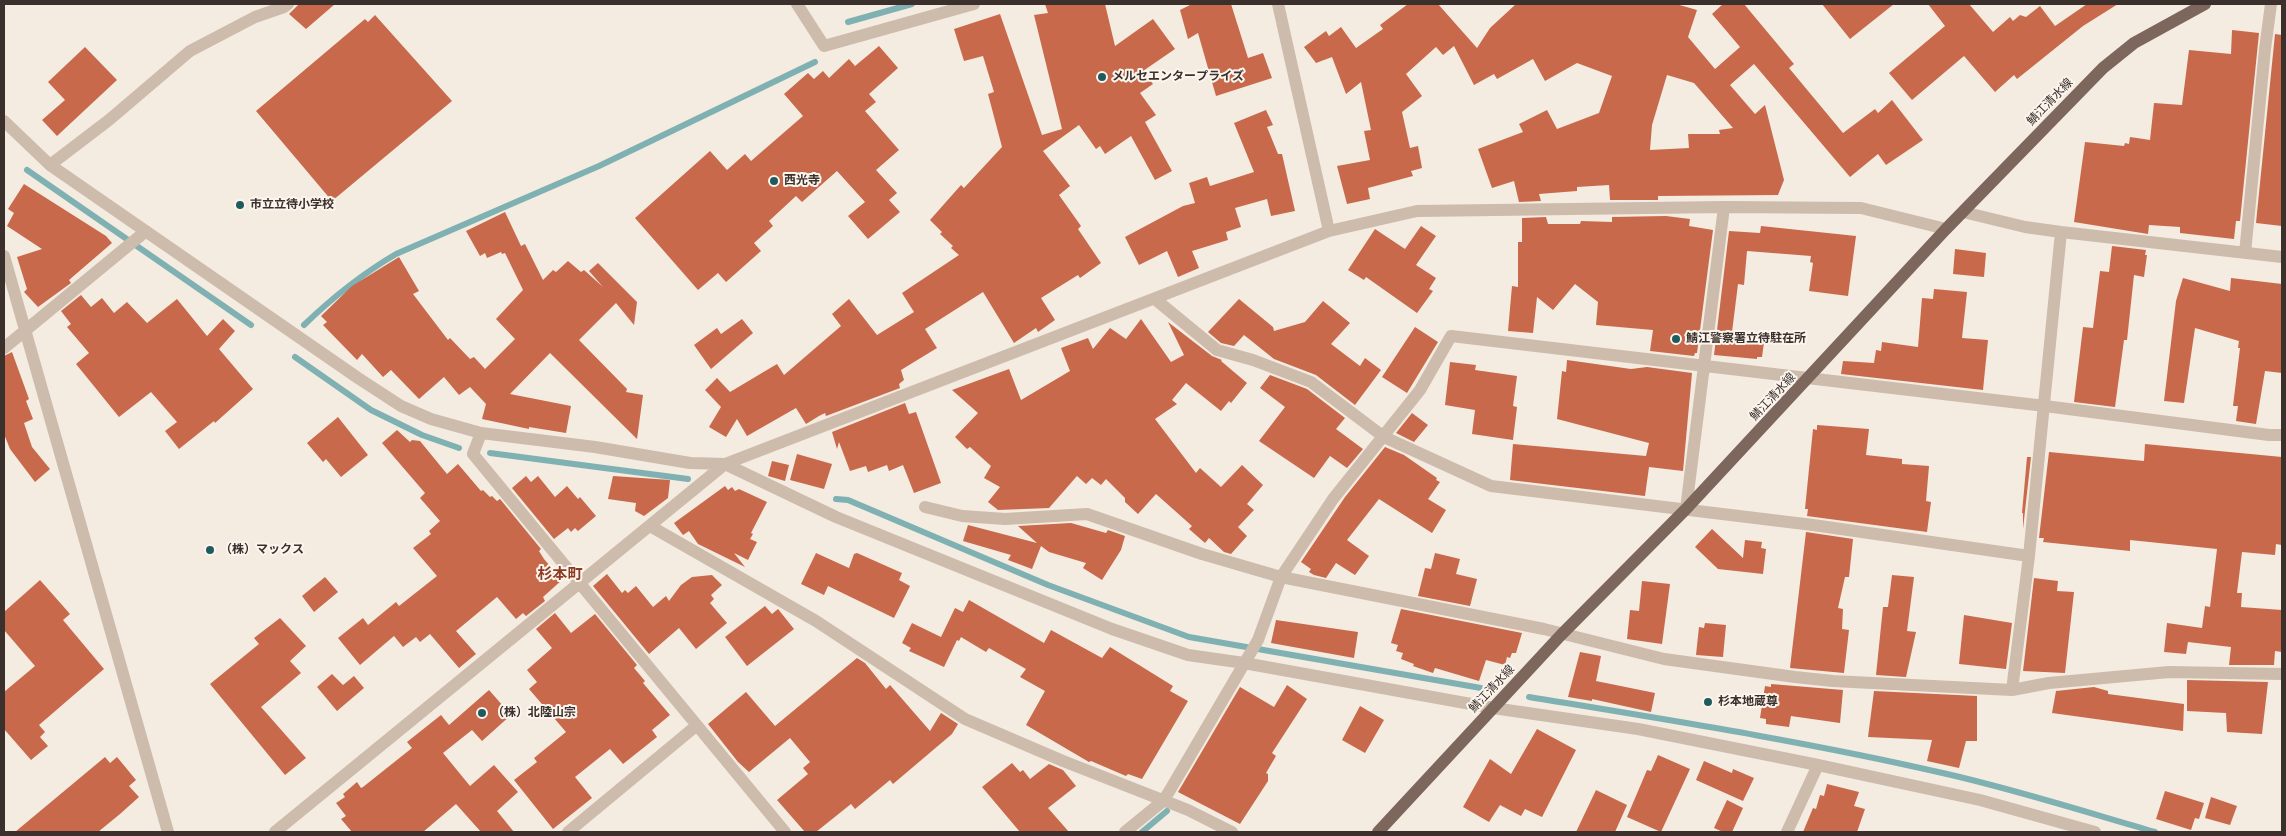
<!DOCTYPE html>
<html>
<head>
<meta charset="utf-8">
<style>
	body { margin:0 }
	#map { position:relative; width:2286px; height:836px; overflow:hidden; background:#f4ebe1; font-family:"IBM Plex Sans",sans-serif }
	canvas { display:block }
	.frame { position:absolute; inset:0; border:5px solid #3b302b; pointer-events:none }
</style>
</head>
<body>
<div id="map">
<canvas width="2286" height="836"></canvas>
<div class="frame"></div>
</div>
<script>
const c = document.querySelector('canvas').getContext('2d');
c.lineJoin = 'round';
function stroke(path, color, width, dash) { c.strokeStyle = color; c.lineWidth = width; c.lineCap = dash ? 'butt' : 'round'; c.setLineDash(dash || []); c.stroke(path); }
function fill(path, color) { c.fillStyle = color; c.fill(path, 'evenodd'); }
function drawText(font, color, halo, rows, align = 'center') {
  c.font = font + ' "IBM Plex Sans","Noto Sans JP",sans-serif'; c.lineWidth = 4; c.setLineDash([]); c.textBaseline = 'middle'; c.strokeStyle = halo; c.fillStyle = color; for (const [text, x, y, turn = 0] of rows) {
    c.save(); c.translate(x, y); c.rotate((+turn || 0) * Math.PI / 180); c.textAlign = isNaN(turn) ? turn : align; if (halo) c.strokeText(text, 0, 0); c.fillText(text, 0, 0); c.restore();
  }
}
stroke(new Path2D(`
	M848 22 912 4
	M27 170 251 325
	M304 325C333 297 362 274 396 254L599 166 815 62
	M295 357 371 410 422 435 459 448
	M490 453 688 479
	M836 499 848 500 1048 585 1189 637 1481 688
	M1529 697C1669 720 1809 742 1947 774 2017 790 2086 812 2155 832
	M1142 832 1167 811`), '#7fb0b2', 6);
fill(new Path2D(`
	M299 4H335L306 29 289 14Z
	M1045 4H1105L1115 46 1153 19 1175 49 1143 71 1153 84 1140 93 1156 115 1145 122 1172 171 1155 180 1131 136 1105 154 1100 146 1096 149 1079 125 1043 151 1070 186 1059 195 1081 226 1078 229 1101 263 1080 278 1078 275 1041 298 1055 320 1038 332 1036 328 1014 343 983 292 925 329 937 348 901 370 904 380 899 384 900 388 826 416 825 413 819 416 806 424 796 408 747 436 737 419 726 437 709 427 721 407 705 390 717 378 730 392 777 364 784 375 841 326 832 314 849 299 877 335 914 312 902 293 959 255 951 248 953 246 940 234 942 232 930 220 961 185 964 188 1002 147 988 94 994 92 983 56 964 61 954 29 1000 14 1042 135 1062 129 1034 15 1048 13Z
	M1192 4H1231L1248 58 1263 53 1272 78 1216 96 1198 33 1188 39 1180 10Z
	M1408 4H1438L1477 48 1490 28 1516 4H1676L1697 10 1688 37 1715 69 1740 47 1712 14 1723 4H1744L1794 64 1789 68 1843 133 1875 109 1878 113 1892 100 1923 140 1886 165 1878 154 1850 177 1754 64 1730 85 1755 114 1765 105 1784 180 1778 195 1658 196V200H1610L1609 185 1577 187V191L1539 194 1541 201 1519 202 1514 181 1492 188 1478 149 1523 132 1519 124 1547 110 1557 129 1599 113 1612 76 1577 63 1545 81 1533 59 1497 79 1494 74 1474 85 1454 46 1443 55 1436 47 1406 74 1422 96 1402 112 1410 148 1418 146 1422 168 1411 171 1413 176 1368 188 1370 199 1347 204 1337 166 1370 160 1364 131 1371 130 1361 82 1346 94 1332 57 1316 63 1304 47 1326 31 1329 36 1341 27 1356 48 1383 29 1380 25ZM1667 75 1694 83 1733 128 1719 130 1720 134H1688L1689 148 1650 150 1652 125Z
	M1822 4H1894L1850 39Z
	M1928 4H1969L1993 32 2010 17 2013 21 2020 15 2026 17 2040 6 2055 26 2087 4H2118L2083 26 2017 79 2014 75 1995 92 1964 56 1912 100 1889 73 1945 26Z
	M375 15 452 101 332 201 256 111 365 19 368 22Z
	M2232 30 2259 33 2240 221H2236L2234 239 2180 233V227L2149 225 2148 234 2074 222 2085 142 2124 146 2125 143 2129 144 2130 137 2150 140 2154 103 2182 105 2189 50 2231 54Z
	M2275 34 2282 35V226L2256 223Z
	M879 46 898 68 869 94 876 102 865 111 899 150 876 170 897 193 889 200 900 212 868 239 848 216 865 202 837 171 802 202 796 196 769 221 773 226 754 243 761 251 726 282 718 273 698 290 635 218 710 151 727 170 745 154 751 161 803 116 784 94 808 73 814 79 823 71 829 78 849 59 855 66Z
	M85 47 117 80 57 136 42 120 65 100 48 82Z
	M1266 110 1273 125 1267 127 1278 154H1282L1295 211 1271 216 1267 199 1235 208 1241 227 1226 232 1228 240 1192 251 1199 268 1178 277 1167 251 1139 265 1125 237 1183 206 1195 203 1189 183 1207 177 1210 186 1254 172 1234 123Z
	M24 184 106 236 112 243 69 280 71 283 38 307 24 292 27 289 17 257 42 249 7 226 14 213 8 209Z
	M505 212 521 246 525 244 543 280 553 270 556 272 568 261 581 272 584 270 603 287 589 271 598 263 637 302 634 325 616 303 579 340 627 389 626 392 643 395 637 439 550 353 510 394 571 406 566 433 529 427V429L482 419 486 404 470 387 459 395 444 377 419 399 391 370 383 377 362 354 357 360 323 325 327 322 321 316 352 286 399 257 419 291 413 294 448 340 450 338 470 359 474 357 485 369 515 339 496 319 523 290 505 253 502 254 501 252 487 258 485 253 480 256 466 231Z
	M1666 216 1690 219 1689 226 1713 230 1697 353H1695L1694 356 1650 351 1653 330 1596 325 1598 302 1575 284 1553 310 1537 297 1533 333 1508 331 1512 286 1518 287V242H1522V218L1546 217 1548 224H1580L1581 221 1612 222V217Z
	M1421 226 1436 236 1416 265 1436 278 1429 289 1433 291 1417 313 1366 277 1364 280 1348 270 1375 229 1405 249Z
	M1761 226 1856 236 1848 296 1809 291 1813 263 1810 262 1811 256 1747 251 1744 285 1738 284 1732 332 1765 335 1762 357H1757V359L1714 355 1729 231 1760 233Z
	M2112 246 2146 250 2145 255H2147L2144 277 2134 275 2127 340H2124L2115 407 2074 402 2083 327 2093 328 2100 271 2109 272Z
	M1955 249 1986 253 1984 277 1953 274Z
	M2183 278 2230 291 2231 278 2282 284V373L2265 371 2256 424 2236 421 2238 406H2233L2240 348H2238L2239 341 2195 328 2184 403 2164 401 2176 301Z
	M1934 289 1967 292 1962 338 1988 340 1983 390 1841 374 1843 361 1874 363 1876 350 1881 351 1882 342 1918 347 1922 298 1933 299Z
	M81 295 91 307 102 298 114 313 127 302 147 323 177 299 207 336 223 319 235 331 219 349 253 389 215 423 214 421 179 449 165 431 177 422 151 392 119 417 76 364 89 353 67 327 71 324 61 311Z
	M1239 299 1273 327 1274 331 1305 322 1323 301 1350 323 1331 344 1360 366 1365 358 1381 370 1355 405 1316 375 1274 359 1244 335 1234 346 1221 343 1208 332Z
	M742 319 753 333 711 369 694 345 717 328 721 334Z
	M1141 319 1171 362 1184 355 1168 322 1212 356 1222 360 1221 361 1247 383 1231 403 1229 401 1221 411 1186 383 1172 400 1177 404 1155 419 1196 473 1200 468 1221 487 1242 465 1263 485 1247 504 1254 510 1238 527 1247 536 1231 554 1224 552 1209 538 1205 543 1189 529 1192 526 1156 494 1138 514 1125 502V498L1106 479 1101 485 1092 478 1086 484 1077 476 1049 508 998 510 988 502 1000 487 984 478 991 466 970 447 967 449 955 437 978 413 952 390 1009 369 1021 400 1070 371 1061 348 1088 338 1093 349 1110 328 1126 339Z
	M1415 327 1438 342 1407 393 1382 377Z
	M12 352 29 399 26 401 33 419 24 423 32 447 50 469 35 482 10 449 4 434V356Z
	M1567 360 1631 369 1647 367 1692 373 1683 471 1649 467 1645 496 1510 480 1513 444 1646 456 1649 443 1557 419 1562 371 1566 372Z
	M1450 362 1476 365 1475 370 1517 376 1513 406 1517 407 1513 440 1472 434 1475 410 1445 405Z
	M1270 375 1307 389 1345 418 1336 429 1363 449 1347 468 1330 456 1314 478 1259 441 1285 407 1260 388Z
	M905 403 909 414 916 412 941 483 914 493 903 465 889 471 887 465 868 472 866 466 850 471 839 442 837 449 832 432Z
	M1412 413 1428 425 1414 442 1396 433Z
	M338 417 368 455 341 477 326 459 323 462 307 443Z
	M1817 425 1869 429 1866 455 1902 459V464L1929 466 1926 501 1931 502 1927 532 1807 516 1808 509H1805L1813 429 1817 430Z
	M397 430 410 442 412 440 420 441 447 474 458 464 481 491 483 490 490 497 492 496 497 501 500 499 541 549 539 551 544 559 562 580 543 597 545 601 526 616 523 613 516 619 497 597 456 631 476 654 459 668 430 634 420 642 416 637 403 647 394 636 360 665 338 638 363 618 368 625 396 602 399 606 437 576 413 548 431 534 429 531 440 521 420 498 425 493 382 443Z
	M2145 444 2282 457V545L2276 544 2275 555 2242 552 2237 593H2242L2241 607 2282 610V652L2275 651 2274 665H2229L2231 647 2188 642 2186 654 2164 652 2167 623 2202 628 2205 606 2210 607 2217 549 2130 540V551L2043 542 2044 538H2039L2049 452 2144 461Z
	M1385 447 1404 455 1437 478 1436 480 1440 482 1428 499 1446 510 1432 533 1379 499 1347 540 1369 556 1355 575 1336 563 1326 578 1314 575 1309 572 1311 569 1301 562 1345 497Z
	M797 454 832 464 824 489 790 480Z
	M2027 457H2031L2023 529V513H2022Z
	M772 461 789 465 785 481 768 476Z
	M526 476 531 482 538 476 555 497 567 486 578 499 580 497 596 516 578 531 575 528 571 532 568 528 554 539 512 488Z
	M613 476 670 480 668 498 644 516 635 511 636 503 608 499Z
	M725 486 728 490 732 487 735 491 739 489 767 502 751 533 753 534 750 539 757 542 748 560 734 553 745 567 698 544 689 531 683 535 674 523Z
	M1071 523 1106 533 1108 530 1125 536 1121 550 1102 580 1083 568 1086 563 1049 552 1041 546 1032 569 1008 560 1011 555 963 541 968 525 1037 543 1018 526Z
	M1712 529 1743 558 1745 540 1762 542 1761 548 1766 549 1763 574 1718 569 1695 547Z
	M1806 532 1853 539 1849 577H1845L1838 608 1843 609 1842 629 1849 630 1844 673 1790 668Z
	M816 553 849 568 854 554 857 553 902 573 899 580 910 586 894 618 828 586 824 595 801 584Z
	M1435 553 1460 559 1456 574 1477 579 1470 606 1418 596 1425 568 1431 569Z
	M607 574 622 593 625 590 628 593 636 586 653 607 666 596 669 601 681 585 692 577 712 575 722 585 711 595 714 599 710 603 727 623 696 649 679 628 649 654 593 586Z
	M1892 575 1914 577 1907 631 1916 632 1906 677 1876 675 1883 607H1888Z
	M325 577 338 592 314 612 302 596Z
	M2034 578 2058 581 2057 591 2074 592 2065 673 2023 671Z
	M40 580 70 614 63 620 104 669 39 725 45 732 40 737 48 746 31 760 4 729V692L35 666 4 630V612Z
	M1642 581 1670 584 1662 644 1627 639 1630 610 1639 611Z
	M969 600 1044 643 1051 630 1102 658 1110 647 1173 686 1170 691 1188 701 1142 779 1128 774 1126 776 1091 761 1089 762 1026 725 1045 691 1020 677 1026 669 989 648 986 652 961 637 959 641 957 640 944 667 909 651 911 648 902 643 912 623 941 637 955 608 963 612Z
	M765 606 772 614 778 609 794 629 747 666 725 637Z
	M1401 609 1522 633 1516 653H1512L1510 658 1507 657 1505 665 1486 660 1479 681 1435 668 1433 673 1413 666 1414 664 1401 659 1403 653 1396 651 1398 645 1391 643Z
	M555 613 571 633 595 614 637 665 634 668 645 681 643 683 670 715 652 730 657 737 623 764 610 749 575 777 592 798 553 829 514 780 537 762 534 758 566 732 529 689 537 682 527 670 552 648 536 629Z
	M1964 615 2012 623 2006 669 1959 664Z
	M280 618 306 646 290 661 301 673 261 707 306 758 285 775 210 684 259 644 254 638Z
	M1276 620 1358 632 1354 658 1271 643Z
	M1705 623 1726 625 1723 657 1696 655 1699 627 1704 628Z
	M1580 652 1601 656 1596 681 1655 693 1651 712 1592 699V701L1568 697Z
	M857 658 865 663 886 689 890 685 930 731 941 713 958 724 952 734 893 784 890 780 855 809 851 804 816 832H805L777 800 808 774 803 768 810 762 790 738 749 772 738 762 708 724 746 692 775 726Z
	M332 674 343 685 354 676 364 688 337 711 317 687Z
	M2187 680 2268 682 2262 734 2227 732 2226 713 2187 711Z
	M1771 684 1843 690 1840 723 1791 716 1789 727 1766 724V719L1760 718 1765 686 1771 687Z
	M1287 685 1307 699 1272 753 1276 756 1266 773 1268 774V781L1240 824 1178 792 1240 687 1274 707Z
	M2094 687 2108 691V694L2184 704 2183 731 2052 713 2056 691Z
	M489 690 511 715 482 741 472 730 443 753 470 786 494 765 518 792 497 811 514 832H481L456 804 423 832H352L341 819 346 816 336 803 345 797 343 794 357 782 361 788 363 787 412 748 407 742 441 715 449 725Z
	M1874 691 1977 696V741H1966L1959 768 1927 761 1932 740 1868 737Z
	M1360 706 1384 720 1365 753 1342 740Z
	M1537 729 1576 750 1542 817 1525 809 1521 816 1500 805 1489 822 1463 807 1490 759 1511 774Z
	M1658 755 1690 769 1661 832 1627 817 1647 770 1651 771Z
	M105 757 110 763 117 757 136 780 129 786 139 797 120 814 98 832H15Z
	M1704 761 1732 773 1733 769 1754 778 1743 801 1696 780Z
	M1012 763 1020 772 1023 770 1030 779 1049 764 1063 770 1076 786 1048 808 1069 832H1020L982 787Z
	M1827 784 1859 792 1854 806 1865 809 1857 832H1803L1813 808 1816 809 1820 795 1824 796Z
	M1596 790 1627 805 1615 832H1576Z
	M2165 791 2204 803 2199 819 2195 818 2191 830 2156 819Z
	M2211 797 2237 806 2230 825 2205 818Z
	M1727 800 1743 808 1732 832H1723L1714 828Z`), '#c8694b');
stroke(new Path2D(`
	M797 4 824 46 974 4
	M1278 4 1329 231
	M4 121 50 165 358 378 401 406 431 419 481 433 595 447 690 463 725 464 836 517 1112 629 1188 655 1244 663 1493 708 1638 729 1818 765 1980 800 2095 832
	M50 165 109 120 190 51 255 17 284 7 288 4
	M1963 212 2025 227 2061 232 2282 257
	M2245 253 2265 49 2271 4
	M4 256 168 832
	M1155 299 1217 350 1253 360 1311 382 1384 437 1491 486 1813 525 2029 556
	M4 348 146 231
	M481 433 473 454 785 832
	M925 507 962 516 1005 519 1087 514 1202 554 1281 577 1544 629 1664 659 1795 677 1833 681 2012 690 2049 683 2169 672 2282 674
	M1686 509 1724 207
	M650 526 816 621 965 719 1063 761 1188 810 1232 832
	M2012 690 2029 556 2061 232
	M275 832 725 464 1329 231 1417 211 1724 207 1861 208 1946 229
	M568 832 696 726
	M1125 832 1163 801 1170 790 1258 640 1281 577 1333 499 1420 390 1451 336 2045 406 2269 435H2282
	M1787 832 1818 765`), '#cdbbac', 12);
stroke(new Path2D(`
	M1378 832 1561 635 1686 509 1946 229 2103 68 2134 43 2205 4`), '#7d675c', 12);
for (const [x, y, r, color] of [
	[1102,77,5,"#1f5a5e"],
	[774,181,5,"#1f5a5e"],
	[240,205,5,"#1f5a5e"],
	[1676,339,5,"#1f5a5e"],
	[210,550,5,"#1f5a5e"],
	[1708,702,5,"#1f5a5e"],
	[482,713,5,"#1f5a5e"]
]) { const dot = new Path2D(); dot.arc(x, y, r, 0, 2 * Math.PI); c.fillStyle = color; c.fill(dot); stroke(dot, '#fbf5ee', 2); }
drawText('bold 12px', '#3b302b', '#fbf5ee', [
	["メルセエンタープライズ",1112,77],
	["西光寺",784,181],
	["市立立待小学校",250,205],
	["鯖江警察署立待駐在所",1686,339],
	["（株）マックス",220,550],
	["杉本地蔵尊",1718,702],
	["（株）北陸山宗",492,713]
], 'left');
drawText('12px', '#3b302b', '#fbf5ee', [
	["鯖江清水線",2050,102,-46],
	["鯖江清水線",1773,397,-47],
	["鯖江清水線",1492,689,-47]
]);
drawText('bold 15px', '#8c3b22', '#fbf5ee', [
	["杉本町",560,575]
]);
</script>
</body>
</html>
